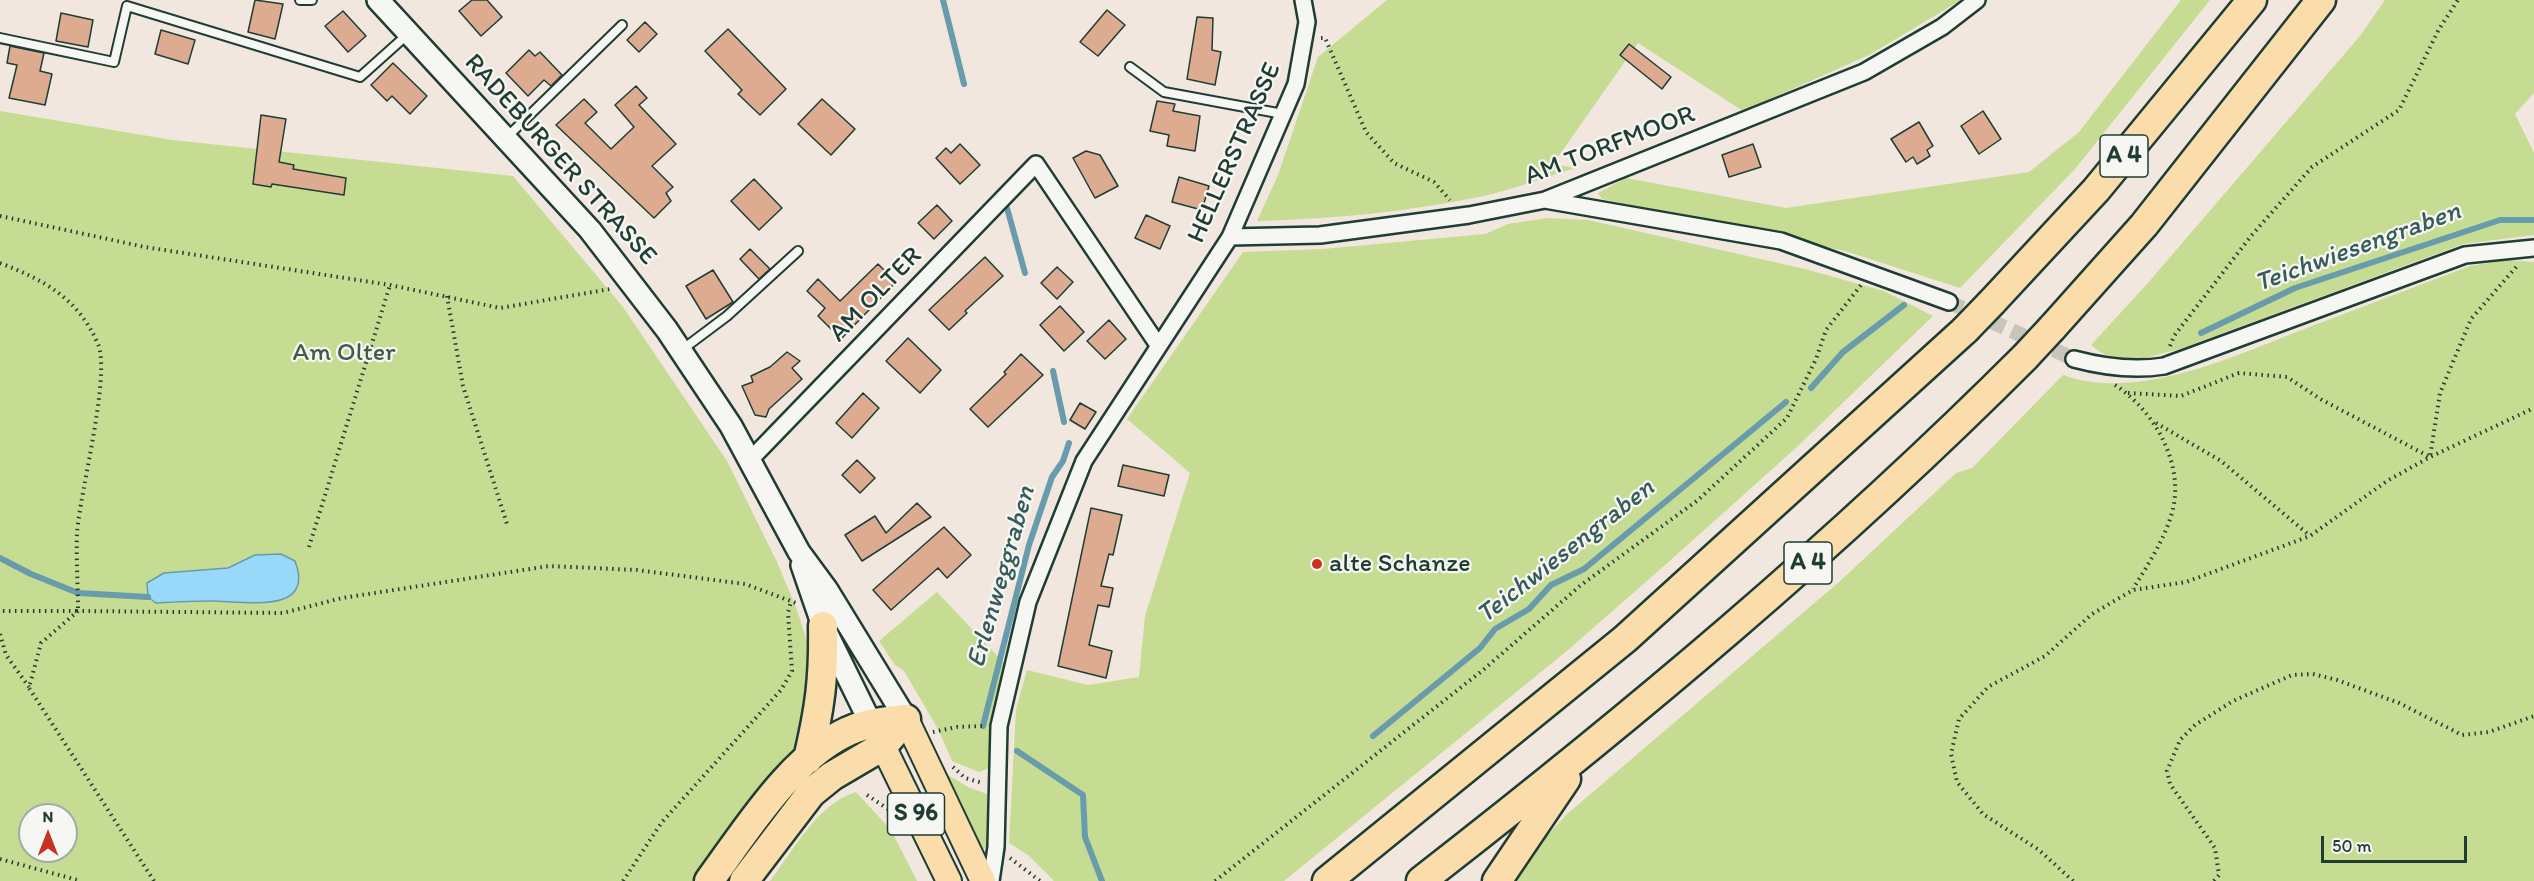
<!DOCTYPE html>
<html>
<head>
<meta charset="utf-8">
<style>
	body { margin:0 }
	#map { position:relative; width:2534px; height:881px; overflow:hidden; background:#f1e7de; font-family:Itim,sans-serif }
	canvas { display:block }
	.north { position:absolute; left:18px; top:803px; width:60px; height:60px; box-sizing:border-box; background:#f6f6f2; border:2px solid #a0aca6; border-radius:50%; rotate:0deg; font-size:16px; font-weight:700; line-height:24px; text-align:center; color:#1f3d34 }
	.north::after { content:''; display:block; margin:auto; width:21px; height:27px; background:#c8321e; clip-path:polygon(50% 0,100% 100%,50% 72%,0 100%) }
	.scale { position:absolute; left:2321px; top:836px; width:146px; height:27px; box-sizing:border-box; border:3px solid #1f3d34; border-top:0; padding-left:8px; font-size:18px; line-height:21px; white-space:nowrap; color:#1f3d34; -webkit-text-stroke:4px #f6f6f2; paint-order:stroke }
</style>
</head>
<body>
<div id="map">
<canvas width="2534" height="881"></canvas>
<div class="north">N</div>
<div class="scale">50 m</div>
</div>
<script>
const c = document.querySelector('canvas').getContext('2d');
c.lineJoin = 'round';
function fill(path, color) { c.fillStyle = color; c.fill(path, 'evenodd'); }
function stroke(path, color, width, dash) { c.strokeStyle = color; c.lineWidth = width; c.lineCap = dash ? 'butt' : 'round'; c.setLineDash(dash || []); c.stroke(path); }
function drawText(font, color, halo, rows, align = 'center') {
  c.font = font + ' Itim,sans-serif'; c.lineWidth = 4.5; c.setLineDash([]); c.textBaseline = 'middle'; c.strokeStyle = halo; c.fillStyle = color; for (const [text, x, y, turn = 0] of rows) {
    c.save(); c.translate(x, y); c.rotate((+turn || 0) * Math.PI / 180); c.textAlign = isNaN(turn) ? turn : align; if (halo) c.strokeText(text, 0, 0); c.fillText(text, 0, 0); c.restore();
  }
}
fill(new Path2D(`
	M1387 0H1961L1869 55 1743 111 1638 43 1553 164 1575 168C1544 178 1511 190 1479 197 1406 212 1332 219 1257 221L1278 175 1318 57Z
	M2181 0H2210L2075 169 1960 288 1845 251 1602 199 1598 193 1626 178 1786 208 2029 172 2079 132Z
	M2385 0H2534V93L2515 114 2534 153V235L2463 244 2180 349C2146 357 2120 370 2091 345L2147 284 2360 36Z
	M0 111 172 140 513 176 623 307 727 461 777 562 797 610 807 641 805 694 801 717 807 720 799 741 696 881H0ZM30 815H66V851H30Z
	M1547 218 1588 220 1805 269 1884 291 1933 316 1798 446 1664 566 1568 650 1284 881H1054L1028 855 1009 843 1016 709 1027 670 1088 685 1139 677 1145 616 1190 473 1127 419 1243 252 1323 249 1485 234 1508 224Z
	M2506 260 2534 262V881H1512L1529 856 1566 815 1839 582 1956 473 1972 468 2063 375C2140 403 2240 353 2312 326 2365 306 2417 286 2470 266Z
	M937 592 1005 664 994 703 989 768 979 772 952 761 938 729 904 671 895 665 879 641Z
	M946 774 970 788 987 794V847L983 849Z
	M856 792 891 830 917 881H770C793 851 818 803 856 792Z`), '#c6dc92');
const water = new Path2D(`
	M281 554 295 561C316 616 243 601 211 601 193 601 174 602 156 603L148 597 147 583 164 573 228 568 255 555Z`);
fill(water, '#98d9fa');
stroke(water, '#689bab', 1.5);
stroke(new Path2D(`
	M943 0 964 84
	M1007 208 1025 273
	M2201 333 2295 288 2500 220H2534
	M1053 371 1064 422
	M1811 388 1843 352 1904 305
	M0 558 31 574 78 593 148 597
	M983 726 1029 545 1052 477 1063 461 1069 443
	M1373 736 1480 648 1495 629 1529 609 1551 585 1584 569 1786 402
	M1017 751 1083 795 1085 837 1102 881`), '#689bab', 6);
const building = new Path2D(`
	M255 0 283 4 275 39 248 32Z
	M472 0H487L502 17 481 36 459 11Z
	M1107 10 1125 25 1098 56 1080 42Z
	M343 11 366 36 348 52 325 26Z
	M61 13 93 20 88 47 56 41Z
	M1197 17 1213 18 1212 50 1221 52 1215 85 1187 79Z
	M645 22 657 34 639 52 627 40Z
	M728 29 786 89 760 115 738 94 742 90 705 51Z
	M161 30 195 40 188 64 155 54Z
	M1629 44 1671 77 1662 89 1620 55Z
	M10 46 44 53 40 71 52 74 45 105 9 98 17 65 7 63Z
	M529 50 535 56 540 52 562 75 551 86 544 80 528 96 506 73Z
	M393 63 427 96 410 114 392 96 387 101 371 85Z
	M636 86 647 98 639 105 676 144 652 166 673 187 666 193 671 201 654 218 556 125 584 99 597 112 585 123 611 149 634 127 615 105Z
	M822 99 855 129 831 155 798 124Z
	M1157 101 1175 104 1173 111 1200 116 1195 151 1167 146 1169 135 1150 131Z
	M1983 111 2001 139 1979 154 1961 126Z
	M261 115 286 119 279 162 294 165 293 169 346 178 344 195 272 184 271 187 253 184Z
	M1919 122 1933 146 1927 150 1930 156 1917 164 1913 157 1906 162 1891 139Z
	M960 144 980 165 960 184 936 158 946 148 951 153Z
	M1753 144 1761 167 1729 177 1722 155Z
	M1086 151 1100 155 1118 186 1095 198 1073 158Z
	M1179 177 1209 186 1202 210 1172 202Z
	M754 179 782 208 759 230 731 201Z
	M937 205 952 221 934 239 918 223Z
	M1146 215 1170 226 1160 249 1135 238Z
	M750 249 770 269 759 279 740 259Z
	M985 257 1003 276 965 311 967 313 949 330 929 310Z
	M878 264 896 282 841 339 818 316 825 308 807 291 818 279 840 301Z
	M1057 267 1073 282 1057 299 1041 283Z
	M713 270 733 302 706 319 686 286Z
	M1060 306 1084 332 1064 351 1040 325Z
	M1109 320 1126 339 1105 359 1087 341Z
	M908 338 941 370 920 393 886 361Z
	M787 352 800 361 792 368 802 379 769 409 766 417 755 415 742 386 753 382 751 376 770 367Z
	M1021 354 1043 375 988 427 970 409 1006 374 1004 372Z
	M863 393 879 408 852 438 836 423Z
	M1080 403 1096 412 1085 429 1070 420Z
	M857 460 875 478 860 493 842 475Z
	M1123 465 1169 475 1164 496 1118 486Z
	M917 503 931 517 862 561 845 535 875 516 886 533Z
	M1091 508 1122 515 1113 555 1109 554 1101 586 1113 588 1109 607 1098 605 1089 645 1112 651 1106 678 1058 666Z
	M944 527 971 555 947 578 938 568 891 610 873 590Z`);
fill(building, '#ddab90');
stroke(building, '#1f3d34', 1.5);
stroke(new Path2D(`
	M1949 302 2074 359`), '#c7c5bc', 15, [15, 8]);
const service = new Path2D(`
	M300 0H312
	M0 38 114 62 127 6 360 77 408 34
	M1130 67 1164 92 1283 114
	M507 137 622 25
	M683 349 727 316 798 251`);
const minor = new Path2D(`
	M1545 200 1781 241 1949 302
	M1230 237 1320 235 1469 215 1545 200 1864 72 1942 27 1977 0
	M2074 359C2104 367 2133 371 2164 366L2465 255 2534 248
	M750 460 1036 164 1158 345
	M991 881 996 847 999 726 1028 602 1084 461 1230 237 1296 84 1307 22 1303 0`);
const secondary = new Path2D(`
	M378 0 590 230 667 330 731 426 799 552 827 590 906 719
	M802 565 823 626 877 736`);
const primary = new Path2D(`
	M906 719 983 881
	M883 746 949 881`);
const motorway = new Path2D(`
	M1992 302 2096 190 2252 0
	M2052 328 2144 225 2321 0
	M808 759C820 708 824 678 823 626
	M709 881C746 831 795 750 856 728 872 722 889 721 906 719
	M744 881 811 793 832 776 883 746 906 719
	M1327 881 1625 639 1965 330
	M1421 881C1632 717 1836 546 2025 357
	M1497 881 1566 779`);
stroke(service, '#1f3d34', 12);
stroke(minor, '#1f3d34', 20);
stroke(secondary, '#1f3d34', 26);
stroke(primary, '#1f3d34', 28);
stroke(motorway, '#1f3d34', 33);
stroke(new Path2D(`
	M1321 38H1325L1366 132 1394 163 1434 182 1450 200
	M0 216 145 247 390 285 500 308 610 289
	M0 263C44 280 78 298 98 344 111 376 80 492 77 533 76 559 78 585 78 611H0
	M447 296 463 386 507 524
	M2170 346 2174 336 2251 236 2312 167 2399 110 2439 29 2458 0
	M2115 385C2155 411 2187 467 2171 516 2163 542 2147 566 2133 589
	M2128 393 2181 396 2239 373 2287 377 2322 400 2430 457 2440 393 2471 319 2517 266
	M2156 423 2221 461 2309 535
	M309 547 390 285
	M0 634 6 655 29 687
	M933 732 957 727 985 726
	M953 767 965 778 983 783
	M867 795 888 809
	M1010 858 1040 881
	M0 859 81 881
	M154 881 29 688 41 643 78 611 283 613 342 598 549 566 637 570 745 584 796 603
	M623 881 662 822 781 690 792 671 788 613 791 602
	M1215 881 1483 670 1581 585 1698 500 1787 418 1816 359 1826 330 1861 285
	M2073 881 2039 850 1983 814 1957 782 1951 754 1959 719 1988 687 2045 656 2092 614 2133 590 2186 582 2310 536 2387 481 2430 457 2534 408
	M2214 881 2219 875 2215 848 2170 784 2167 771 2180 740 2195 725 2233 701 2292 675 2313 674 2337 680 2399 703 2462 735 2489 732 2534 716`), '#1f3d34', 4, [1.5, 4.5]);
stroke(service, '#f6f6f2', 8);
stroke(minor, '#f6f6f2', 15);
stroke(secondary, '#f6f6f2', 21);
stroke(primary, '#faddab', 24);
stroke(motorway, '#faddab', 28);
const motorwayBridge = new Path2D(`
	M1965 330 1992 302
	M2025 357 2052 328`);
stroke(motorwayBridge, '#1f3d34', 33, []);
stroke(motorwayBridge, '#faddab', 28);
for (const [x, y, r, color] of [
	[1317,564,6,"#c8321e"]
]) { const dot = new Path2D(); dot.arc(x, y, r, 0, 2 * Math.PI); c.fillStyle = color; c.fill(dot); stroke(dot, '#f6f6f2', 2); }
for (const [x, y, w] of [
	[2124,156,48],
	[1808,563,48],
	[916,814,57]
]) { const box = new Path2D(); box.roundRect(x - w / 2, y - 21, w, 42, 4.5); c.fillStyle = '#f6f6f2'; c.fill(box); stroke(box, '#1f3d34', 1.5); }
drawText('bold 24px', '#1f3d34', null, [
	["A 4",2124,156],
	["A 4",1808,563],
	["S 96",916,814]
]);
drawText('26px', '#1f3d34', '#f6f6f2', [
	["AM TORFMOOR",1610,146,-21],
	["HELLERSTRASSE",1235,153,-66],
	["RADEBURGER STRASSE",560,160,48],
	["AM OLTER",876,295,-46]
]);
drawText('26px', '#405d47', '#f6f6f2', [
	["Am Olter",344,353]
]);
drawText('26px', '#1f3d34', '#f6f6f2', [
	["alte Schanze",1329,564]
], 'left');
drawText('italic 27px', '#375c5c', '#f6f6f2', [
	["Teichwiesengraben",2358,248,-20],
	["Teichwiesengraben",1566,552,-38],
	["Erlenweggraben",1002,577,-74]
]);
</script>
</body>
</html>
